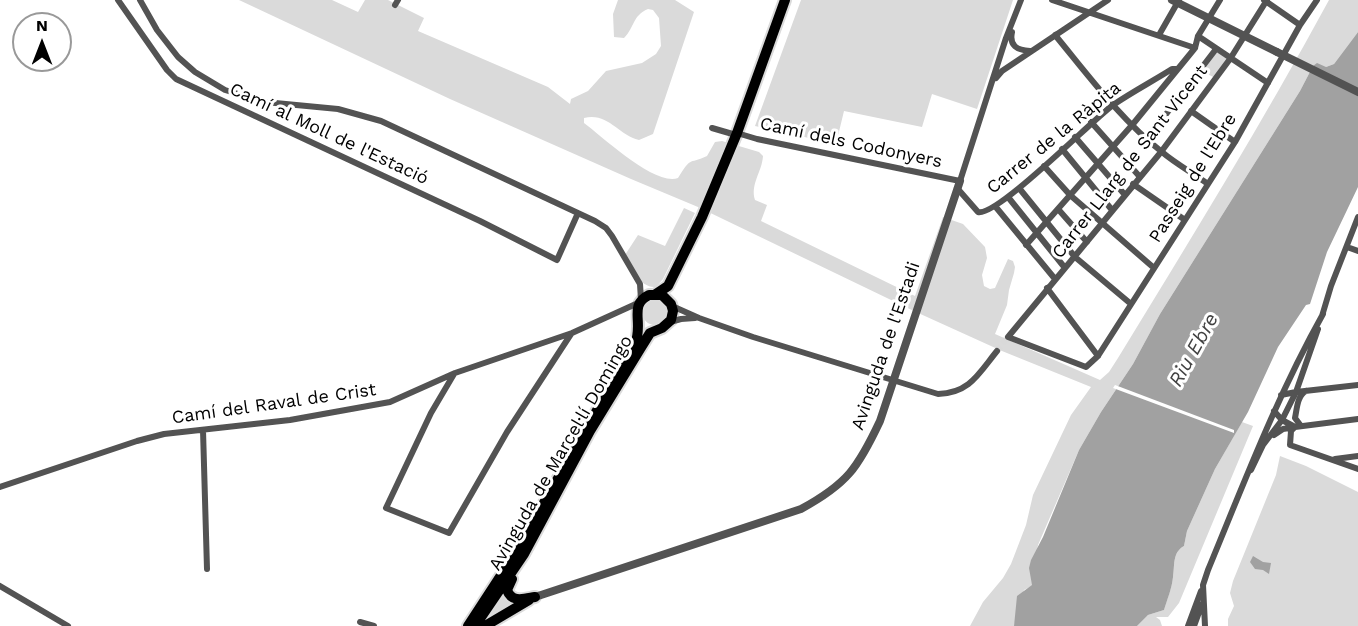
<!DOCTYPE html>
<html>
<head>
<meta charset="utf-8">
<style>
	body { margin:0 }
	#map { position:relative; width:1358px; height:626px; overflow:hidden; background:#fff; font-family:"Work Sans",sans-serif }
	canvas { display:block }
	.north { position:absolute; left:12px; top:12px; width:60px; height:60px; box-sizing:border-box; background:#fff; border:2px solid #999; border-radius:50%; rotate:0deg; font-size:16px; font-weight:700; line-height:24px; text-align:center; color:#000 }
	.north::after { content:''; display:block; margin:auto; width:21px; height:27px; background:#000; clip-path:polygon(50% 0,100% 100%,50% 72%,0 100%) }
</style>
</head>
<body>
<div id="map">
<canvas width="1358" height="626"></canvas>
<div class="north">N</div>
</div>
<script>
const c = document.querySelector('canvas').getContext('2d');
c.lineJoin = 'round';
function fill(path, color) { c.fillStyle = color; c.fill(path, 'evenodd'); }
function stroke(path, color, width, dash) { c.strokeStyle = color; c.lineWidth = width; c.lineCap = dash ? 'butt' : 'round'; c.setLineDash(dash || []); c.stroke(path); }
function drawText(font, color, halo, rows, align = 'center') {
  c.font = font + ' "Work Sans",sans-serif'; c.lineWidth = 6; c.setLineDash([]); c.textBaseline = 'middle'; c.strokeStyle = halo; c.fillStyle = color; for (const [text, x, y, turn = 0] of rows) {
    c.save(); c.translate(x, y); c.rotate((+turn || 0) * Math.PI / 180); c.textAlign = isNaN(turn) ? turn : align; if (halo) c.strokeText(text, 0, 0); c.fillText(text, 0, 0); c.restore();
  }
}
fill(new Path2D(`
	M239 0H332L358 12 365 0H388L424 18 418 31 548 87 570 104 571 99 588 91 606 71 642 63 656 54 661 46 659 18 653 10 648 9C632 16 635 27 624 38L614 37 613 14 618 0H675L694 12 653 134 639 140C618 135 608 112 584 118V123C603 137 654 186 678 178 692 156 687 165 707 156L715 142 722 141 759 152 763 156C762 172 750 184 755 200L767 205 761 221 915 296 943 217 963 224 985 247 987 258 982 275 984 286 990 289 995 288 1008 259 1013 261 1015 267 1014 273 1009 290 1007 305 995 334 1100 380 1109 372 1118 358C1190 240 1263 122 1329 0H1358V32L1334 64 1326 67 1313 66 1300 91 1160 314 1133 364 1101 412 1079 450 1038 545 1032 586 1024 590 1014 626H970L983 602 1003 578 1011 564 1026 525 1033 495 1071 415 1091 387 1002 351 916 312 698 207 631 179 450 99Z
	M801 0H1013L977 109 932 94 922 127 844 111 836 144 755 126Z
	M1216 49 1230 59 1215 78 1200 70Z
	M684 208 695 213 663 279 656 287C639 288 632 267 625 255L638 235 665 246Z
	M642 312a13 13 0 1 1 26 0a13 13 0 1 1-26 0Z
	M1242 422 1253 426 1179 603 1168 617H1150H1156L1160 620 1162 626H1137L1148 615 1164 610C1167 599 1172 588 1173 577 1175 565 1172 553 1184 546L1187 531 1215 469Z
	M1280 456 1306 466 1358 492V626H1228V619L1234 606 1230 593 1233 581 1276 475Z
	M505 586 515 602 478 626Z`), '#dadada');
fill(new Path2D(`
	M1358 32V187L1327 252 1310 304 1306 305 1278 347 1248 412 1215 469 1187 531 1184 546C1172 553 1175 565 1173 577 1172 588 1167 600 1164 610L1148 615 1137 626H1014L1017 596 1032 585 1029 568 1031 560 1043 537 1079 450 1101 412 1133 364 1160 314 1300 91 1313 66 1317 63 1326 67 1334 64Z
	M1253 556 1263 562 1271 563 1269 574 1263 570 1255 569 1250 562Z`), '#a1a1a1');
fill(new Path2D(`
	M1115 385 1234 430V433L1113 388Z`), '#fff');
stroke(new Path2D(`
	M997 351 1008 337`), '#d9d9d9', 6, [6, 3]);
const primary = new Path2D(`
	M656 294 668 286 702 217 737 133 785 0
	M512 579 507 590C512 603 523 599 535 597
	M468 626 513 557 635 344C644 323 628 305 649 295H662L671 304 673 311 671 320 662 328 650 333 640 349 590 431 524 554 475 626
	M485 626 529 600`);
stroke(primary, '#dbdbdb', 14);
stroke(new Path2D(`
	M118 0 167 70 176 79 480 221 557 260 578 213
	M140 0 157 30 178 57 195 72 225 90 265 102 338 109 381 121 595 221 606 228 612 236 640 284 641 300
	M1052 0 1195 48
	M1264 0 1300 25
	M1267 0 1230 59 1161 152 1008 337 1086 367 1098 356 1235 142 1300 25 1317 0
	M395 5 398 0
	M1012 32C1009 46 1017 50 1030 51
	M1055 35C1088 75 1121 120 1162 152 1176 164 1193 173 1208 184
	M1159 35 1179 0
	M1198 36 1268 83
	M1195 48 1198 36 1220 0
	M996 78 1002 71 1108 0
	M1191 111 1235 142
	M1091 122 1140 177
	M712 128 736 135
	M737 133 757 139 960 181 1006 38 1021 0
	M1075 137 1125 195
	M1147 139 1216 49
	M1062 149 1112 210
	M1044 166 1070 195 1154 268
	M1133 184 1185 220
	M957 188 978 212C997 217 1091 121 1113 105 1132 92 1153 81 1172 69H1177
	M1019 188 1075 257 1131 304
	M1008 197 1065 268
	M995 206 1055 279
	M1058 209 1087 242
	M1026 245 1133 124 1195 48
	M1347 247 1358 251
	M1047 288 1098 356
	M672 306 699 318 753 337 938 394C970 393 979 373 997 351
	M1322 316 1331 286 1358 217
	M670 322 681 319 695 318
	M454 374 431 413 386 508 449 533 507 432 571 334
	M1281 395 1296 392 1358 385
	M1274 411 1282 420 1295 427 1358 419
	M1301 426 1295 418C1297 409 1297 396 1306 391
	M1295 427 1291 431 1290 445 1358 469
	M203 430 207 569
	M1274 435 1283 429 1295 427
	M1335 459 1358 456
	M1251 470 1263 445 1282 420 1296 392 1318 329
	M0 487 137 441 164 434 290 420 390 402 455 373 572 333 638 303
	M0 586 68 626
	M360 622 374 626
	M1188 626 1201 591
	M1194 626 1202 604
	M1205 626 1203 585 1208 570C1244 483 1277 396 1323 314`), '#535353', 6);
stroke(new Path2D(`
	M1172 0 1277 52
	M535 597 801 509C847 484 858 468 880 421L960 181`), '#535353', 8);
stroke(primary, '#000', 10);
stroke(new Path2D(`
	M1277 52 1358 92`), '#535353', 8);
drawText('18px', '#000', '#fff', [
	["Camí al Moll de l'Estació",329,134,25],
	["Carrer de la Ràpita",1054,138,-39],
	["Camí dels Codonyers",851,143,12],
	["Carrer Llarg de Sant Vicent",1130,162,-52],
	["Passeig de l'Ebre",1193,178,-58],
	["Avinguda de l'Estadi",886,346,-71],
	["Camí del Raval de Crist",274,404,-8],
	["Avinguda de Marcel·lí Domingo",561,453,-60]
]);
drawText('italic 20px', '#424242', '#fff', [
	["Riu Ebre",1194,350,-61]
]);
</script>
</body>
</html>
